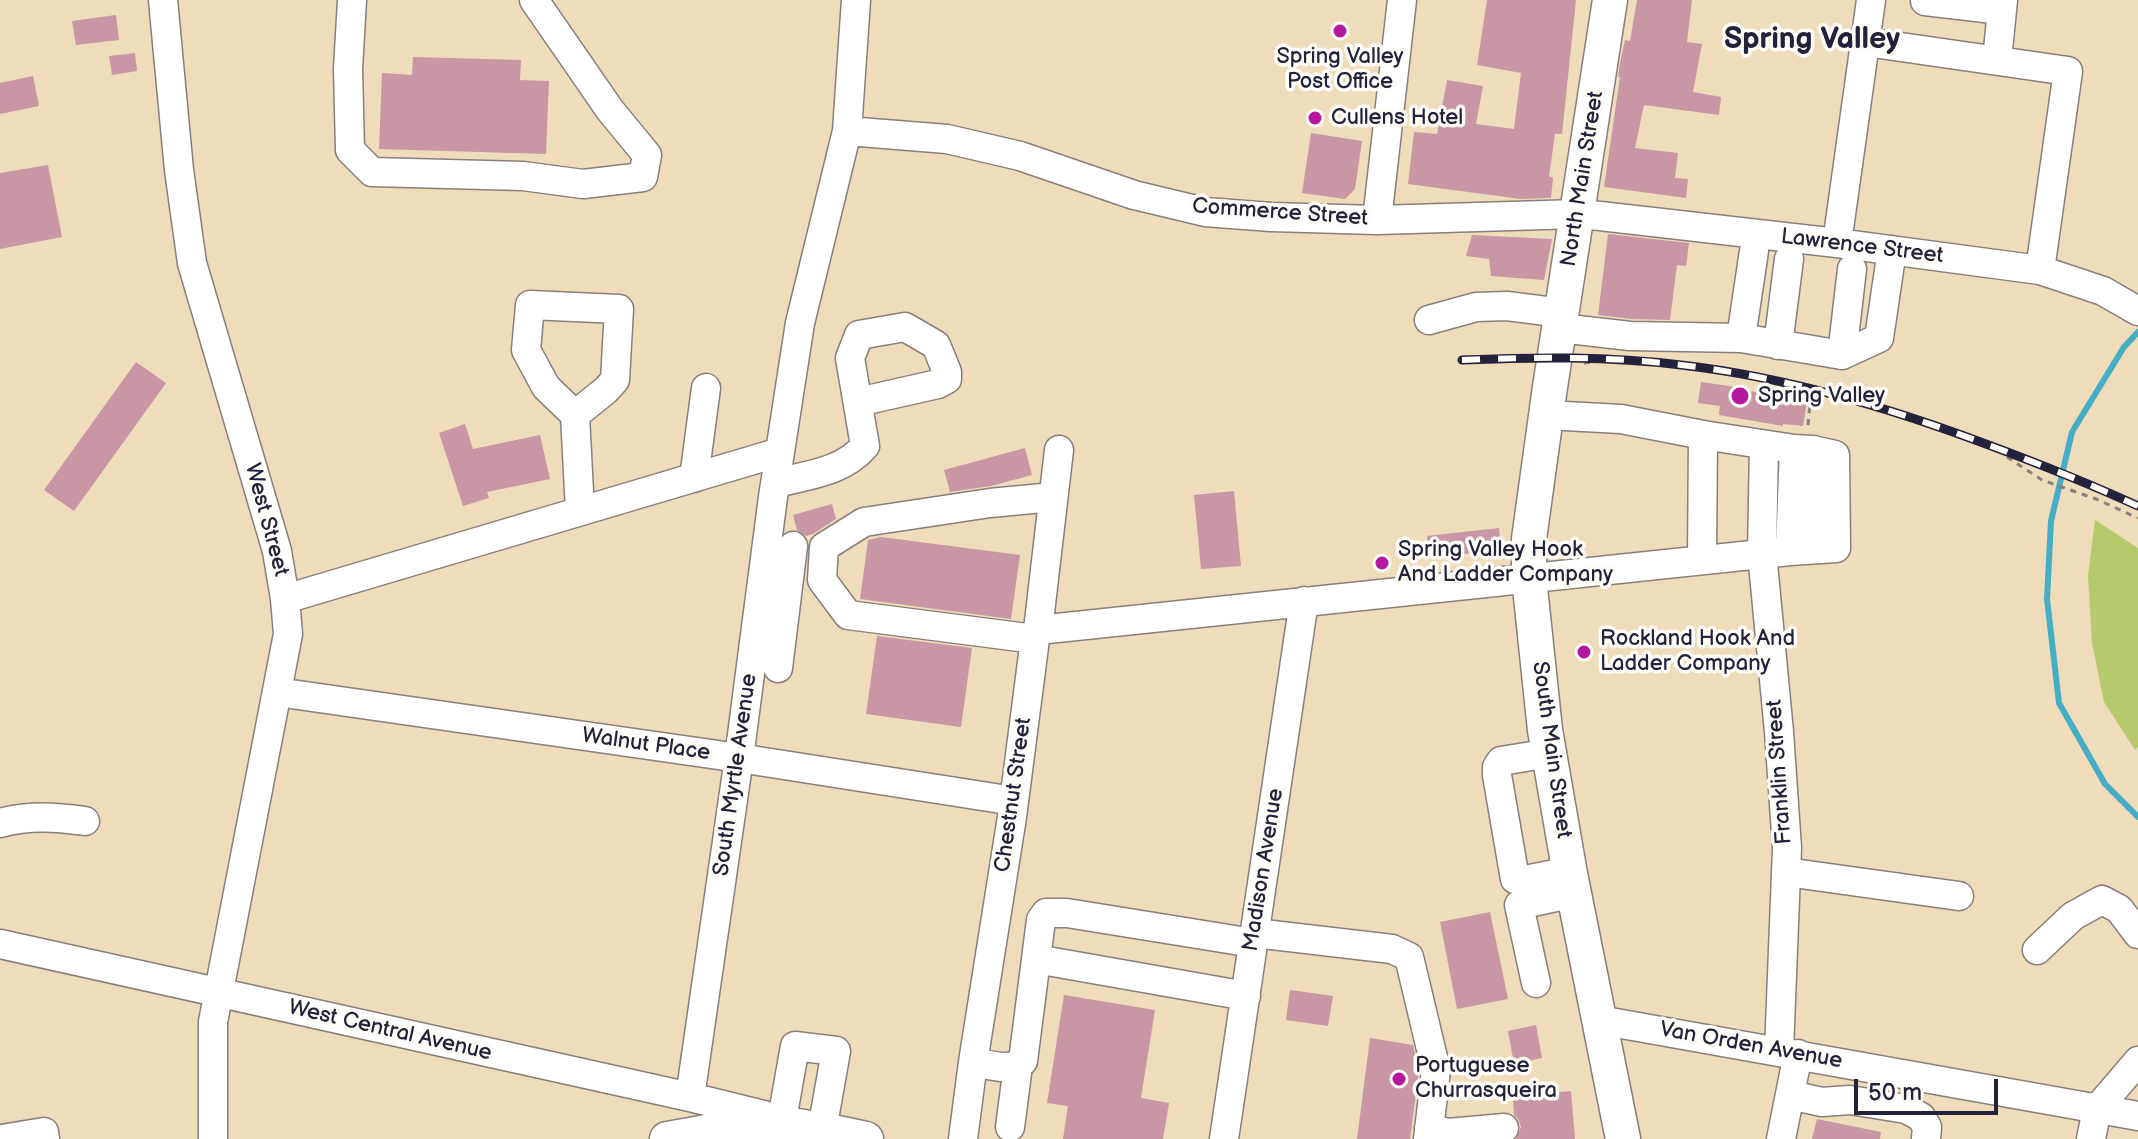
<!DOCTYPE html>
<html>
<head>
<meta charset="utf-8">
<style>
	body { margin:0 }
	#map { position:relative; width:2138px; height:1139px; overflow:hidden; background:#efdcbb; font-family:"Balsamiq Sans",sans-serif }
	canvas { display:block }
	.scale { position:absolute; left:1854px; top:1079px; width:144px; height:36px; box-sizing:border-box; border:4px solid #22223b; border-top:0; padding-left:10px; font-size:24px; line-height:28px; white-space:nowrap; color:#22223b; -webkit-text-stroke:6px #fdfcf7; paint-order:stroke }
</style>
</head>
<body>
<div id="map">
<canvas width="2138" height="1139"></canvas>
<div class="scale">50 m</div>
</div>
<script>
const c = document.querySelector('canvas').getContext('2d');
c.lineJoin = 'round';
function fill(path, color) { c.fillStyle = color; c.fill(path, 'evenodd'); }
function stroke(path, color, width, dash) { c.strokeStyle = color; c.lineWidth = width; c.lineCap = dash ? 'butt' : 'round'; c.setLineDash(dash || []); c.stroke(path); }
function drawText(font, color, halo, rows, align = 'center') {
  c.font = font + ' "Balsamiq Sans",sans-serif'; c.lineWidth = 7; c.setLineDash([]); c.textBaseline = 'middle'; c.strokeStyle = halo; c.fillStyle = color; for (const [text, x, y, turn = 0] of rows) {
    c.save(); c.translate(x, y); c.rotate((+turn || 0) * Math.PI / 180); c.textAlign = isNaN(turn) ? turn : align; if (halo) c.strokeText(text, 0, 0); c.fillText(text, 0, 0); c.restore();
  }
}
fill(new Path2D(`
	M2095 520 2138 548V747L2135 750 2104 702 2092 643 2088 575Z`), '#b6c96d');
stroke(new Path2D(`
	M2138 332 2124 347 2072 432 2051 521 2047 599 2059 703 2105 784 2138 817`), '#45adc4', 6);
fill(new Path2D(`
	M1487 0H1576L1562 134H1555L1549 176 1553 178 1551 198 1521 199 1408 184 1414 132 1437 134 1447 80 1483 86 1476 124 1514 129 1521 73 1477 65Z
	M1637 0H1692L1687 42 1702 44 1693 92 1721 97 1719 115 1644 105 1635 148 1678 153 1675 178 1688 179 1686 198 1604 187 1620 77H1618L1620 63 1625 40 1630 41Z
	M116 15 119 40 76 45 72 21Z
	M135 53 137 71 112 75 109 56Z
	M413 57 521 60 520 80 549 81 546 154 379 149 382 73 412 75Z
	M33 76 39 106 0 114V83Z
	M1311 133 1362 141 1355 189 1345 199 1302 193Z
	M48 165 62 237 0 249V173Z
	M1608 234 1689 243 1686 266 1677 265 1670 320 1631 319 1598 315Z
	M1472 235 1552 239 1544 280 1491 276 1489 259 1466 256Z
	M136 362 166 383 74 511 44 490Z
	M1701 382 1736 387 1735 389 1787 396V398L1807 401 1803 426 1783 424V426L1719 415 1720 406 1698 403Z
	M465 424 473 449 540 435 550 479 487 492 489 498 463 506 439 433Z
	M1025 448 1032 475 991 486 950 492 944 470Z
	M1234 491 1241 566 1201 569 1194 495Z
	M832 504 836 519 813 534 806 536 797 530 793 515Z
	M1499 528 1501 550 1429 558 1427 536Z
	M881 537 1020 555 1011 619 860 599 868 540Z
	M877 636 972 648 961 727 866 714Z
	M1490 912 1508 999 1457 1009 1440 922Z
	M1290 990 1333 996 1328 1026 1286 1020Z
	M1064 995 1155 1010 1141 1098 1169 1103 1163 1139H1063L1068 1106 1047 1103Z
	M1536 1025 1542 1058 1514 1064 1508 1031Z
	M1370 1038 1413 1045 1419 1071 1410 1139H1357Z
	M1571 1091 1575 1139H1516L1521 1127 1518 1119 1514 1115 1513 1096Z
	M1817 1119 1881 1132 1880 1139H1812Z`), '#c996a6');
const minor = new Path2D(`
	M163 0 179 170 192 263 277 551 285 599 288 634 213 1022V1139
	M352 0 348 69 350 150 372 172 523 176 583 184 643 177 647 155 610 110 534 0
	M1925 1 2002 10 2003 0
	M1866 42 2068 71 2040 270
	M1997 60 2002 10
	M847 131 947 139 1020 156 1134 195 1205 212 1271 217 1377 220 1578 214 1600 216 1837 243 2040 270 2103 291 2138 311
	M1377 220 1402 0
	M1837 243 1871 0
	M1429 320 1476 307 1507 306 1562 313
	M1560 328 1630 336 1741 338 1842 355 1852 269
	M1741 338 1754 251
	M1778 345 1789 259
	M1842 355 1879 338 1892 250
	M575 415 606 390 615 380 619 309 530 305 526 350 546 387 575 415 580 511
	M1764 446 1762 553 1779 732 1787 848 1779 1051
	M694 478 706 388
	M776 483C808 475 843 472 865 446L850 358 859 335 905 327 936 345 947 372V379L938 384 858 402
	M1811 549 1813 450
	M1790 551 1836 548 1835 455 1813 450 1794 449
	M1702 560 1703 435
	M285 599 780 452
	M1038 630 1790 551 1794 449 1703 435 1621 419 1546 415
	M1035 639 848 615 822 580 824 547 864 522 990 503 1053 497
	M778 668 793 546
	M277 692 739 758 1014 801
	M1550 753 1501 761 1497 767V775L1515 879 1520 881 1570 871
	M0 823C29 815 56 817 85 821
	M1786 872 1959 896
	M1255 933 1392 949 1409 957 1436 1070 1428 1139
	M0 944 690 1097 764 1115 774 1121
	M2037 950 2073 916 2102 900 2119 909 2138 934
	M1036 959 1246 996
	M1536 983 1519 905 1574 893
	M1599 1020 2138 1116
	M973 1062C988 1064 1011 1073 1023 1061L1041 920 1046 913H1067L1253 943
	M1790 1095 1822 1102 1850 1100 1906 1109 1921 1117 1927 1127 1926 1139
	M690 1097 739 758 773 497 800 323 847 131 856 0
	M781 1125 795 1046 836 1051 822 1130
	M1010 1127 1018 1066
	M1429 1128 1448 1133 1504 1128
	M2 1139 44 1132 45 1139
	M963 1139 973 1062 1012 817 1035 639 1038 630 1059 450
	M1224 1139 1304 601
	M1781 1139 1798 1054
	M2091 1139 2097 1109 2138 1061`);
const major = new Path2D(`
	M1610 0 1550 387 1529 539V578L1545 730 1570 874 1623 1139
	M667 1139C701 1134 745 1122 779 1124 808 1126 837 1133 866 1139`);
stroke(minor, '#887f7b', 31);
stroke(major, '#887f7b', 37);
stroke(new Path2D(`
	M1584 363 1591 362
	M1808 425 1811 393
	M2007 457 2042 480 2096 499 2138 518`), '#887f7b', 3, [6, 6]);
stroke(minor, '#fff', 28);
stroke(major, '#fff', 34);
const rail = new Path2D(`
	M1462 360C1536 357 1608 356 1681 365 1786 377 1887 407 1986 444 2037 463 2088 483 2138 506`);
stroke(rail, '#22223b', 9);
stroke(rail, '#fdfcf7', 6, [18]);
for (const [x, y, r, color] of [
	[1340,31,8,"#b5179e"],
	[1315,118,8,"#b5179e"],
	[1740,396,10,"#b5179e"],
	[1382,563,8,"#b5179e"],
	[1584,652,8,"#b5179e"],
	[1399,1079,8,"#b5179e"]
]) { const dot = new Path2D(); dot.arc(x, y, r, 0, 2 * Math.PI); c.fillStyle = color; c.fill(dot); stroke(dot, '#fdfcf7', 3); }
drawText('22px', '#22223b', '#fdfcf7', [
	["Spring Valley",1340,57,"center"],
	["Post Office",1340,82,"center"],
	["Cullens Hotel",1331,118],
	["Spring Valley",1758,396],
	["Spring Valley Hook",1398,550],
	["And Ladder Company",1398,575],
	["Rockland Hook And",1600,639],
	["Ladder Company",1600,664],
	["Portuguese",1415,1066],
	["Churrasqueira",1415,1091]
], 'left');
drawText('22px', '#22223b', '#fdfcf7', [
	["North Main Street",1583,179,-81],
	["Commerce Street",1280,213,4],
	["Lawrence Street",1862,247,7],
	["West Street",266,520,75],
	["Walnut Place",646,745,8],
	["South Main Street",1551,750,82],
	["Franklin Street",1780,772,-94],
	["South Myrtle Avenue",736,775,-82],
	["Chestnut Street",1014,795,-82],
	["Madison Avenue",1264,870,-81],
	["West Central Avenue",390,1031,13],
	["Van Orden Avenue",1751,1046,10]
]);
drawText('bold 30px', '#22223b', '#fdfcf7', [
	["Spring Valley",1812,40]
]);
</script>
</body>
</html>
